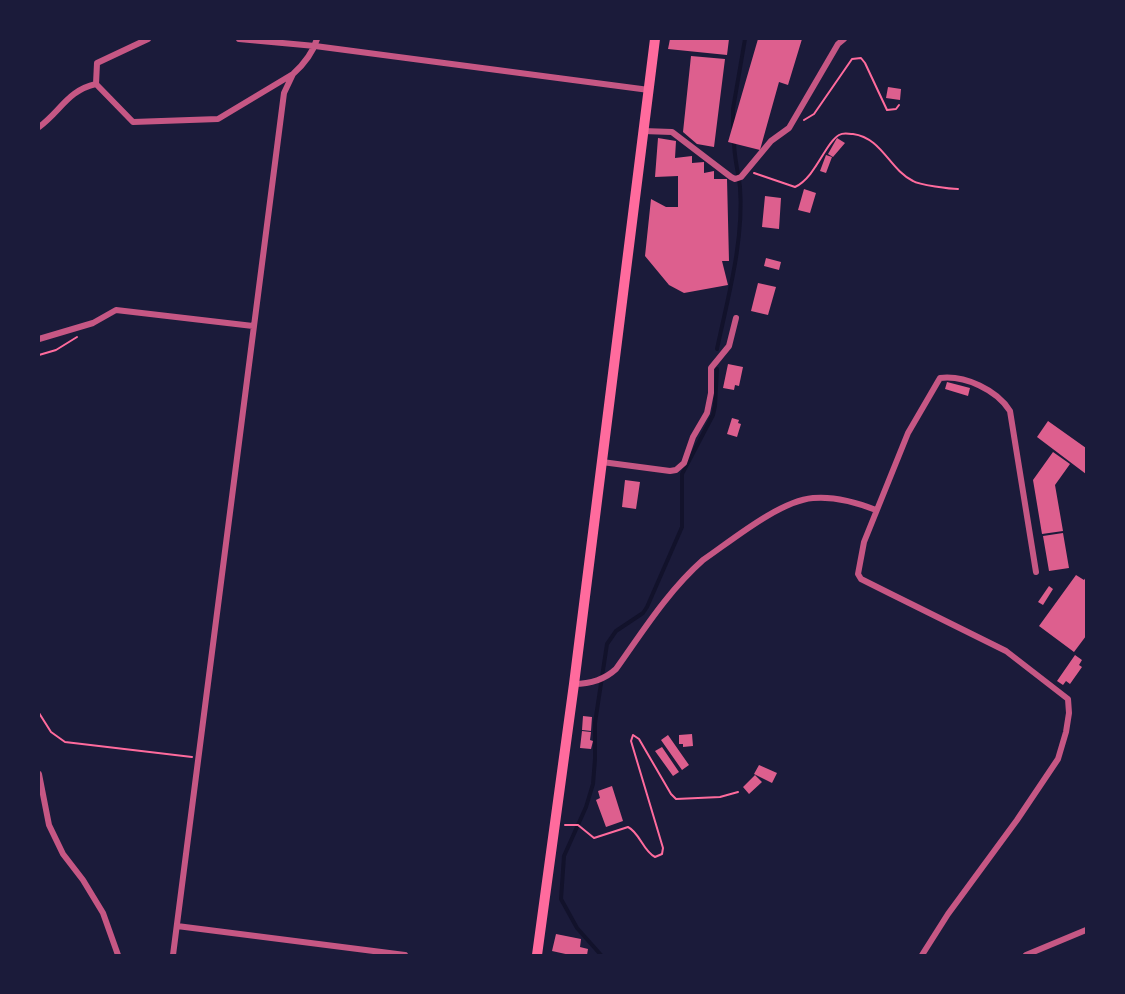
<!DOCTYPE html>
<html>
<head>
<meta charset="utf-8">
<style>
	body { margin:0 }
	#map { position:relative; width:1125px; height:994px; overflow:hidden; background:#1b1b3a; font-family:Helvetica,sans-serif }
	canvas { display:block }
	.frame { position:absolute; inset:0; border:40px solid #1b1b3a; pointer-events:none }
</style>
</head>
<body>
<div id="map">
<canvas width="1125" height="994"></canvas>
<div class="frame"></div>
</div>
<script>
const c = document.querySelector('canvas').getContext('2d');
c.lineJoin = 'round';
function stroke(path, color, width, dash) { c.strokeStyle = color; c.lineWidth = width; c.lineCap = dash ? 'butt' : 'round'; c.setLineDash(dash || []); c.stroke(path); }
function fill(path, color) { c.fillStyle = color; c.fill(path, 'evenodd'); }
stroke(new Path2D(`
	M733 127V109L745 39
	M717 349C728 297 744 241 740 187 738 171 734 157 734 141
	M601 955 577 928 561 899 564 856 586 807 593 784 595 759V723L607 644 616 631 643 613 647 607 682 527V474L713 415 715 406 717 369`), '#12122b', 4);
fill(new Path2D(`
	M670 39H729L727 55 668 49Z
	M758 39H802L788 85 779 82 760 150 728 142Z
	M691 56 725 59 714 147 697 144 683 132Z
	M888 87 901 89 900 100 886 98Z
	M658 138 676 141 675 158 692 156V163L704 162V173L714 171V179H727L729 261H722L728 285 684 293 669 285 645 256 651 199 666 207H678V176L655 177Z
	M837 138 845 143 833 157 828 154Z
	M826 155 832 157 826 173 820 171Z
	M804 189 816 193 810 213 798 210Z
	M765 196 781 198 779 229 762 227Z
	M766 258 781 262 779 270 764 266Z
	M758 283 776 287 768 315 751 311Z
	M728 364 743 367 739 386 735 385 734 390 723 388Z
	M947 382 970 388 968 396 945 389Z
	M732 418 739 420 738 423 741 424 737 437 727 434Z
	M1048 421 1086 448V474L1037 437Z
	M1053 452 1070 464 1055 485 1063 531 1042 534 1033 480Z
	M625 480 640 482 636 509 622 507Z
	M1063 533 1069 568 1049 571 1043 536Z
	M1076 575 1084 580 1086 577V636L1074 652 1039 626Z
	M1049 586 1053 589 1043 605 1038 602Z
	M1075 655 1082 660 1079 665 1082 667 1070 684 1066 681 1063 685 1057 681Z
	M583 716 592 717 591 731 582 730Z
	M582 731 591 732 590 740 593 741 591 749 580 748Z
	M692 734 693 746 683 747V744H679V735Z
	M668 735 689 765 682 770 661 740Z
	M662 747 679 772 673 776 655 751Z
	M759 765 777 773 772 783 754 774Z
	M755 775 762 782 749 794 743 787Z
	M612 786 623 821 606 827 596 800 600 798 598 791Z
	M556 934 581 939 580 947 588 949 587 955H570L552 951Z`), '#dd5f8e');
stroke(new Path2D(`
	M804 120 814 114 852 59 861 58 865 63 887 110 896 109 899 105
	M754 173 795 187C816 177 825 143 839 135 844 132 848 134 853 134 882 138 889 169 913 181 919 185 951 189 958 189
	M39 355 56 350 77 337
	M39 713 51 732 65 742 192 757
	M565 825H578L594 838 628 827C640 833 643 851 655 857L662 854 663 848 631 741 633 735 639 739 671 794 676 799 720 797 738 792`), '#ff6b9d', 2);
stroke(new Path2D(`
	M239 39 315 46 649 90
	M96 84 97 63 148 39
	M39 127C60 112 68 90 96 84L133 122 218 119 293 74C303 65 313 52 317 39
	M643 131 672 132 731 177 735 179 741 177 771 141 789 128 838 44 844 39
	M39 339 93 323 116 310 253 326
	M602 462 670 471 676 470 684 463 693 437 707 413 711 393V368L729 346 736 318
	M574 684C590 684 604 680 616 669 643 631 668 591 703 560 731 541 779 501 813 498 835 496 856 502 876 510
	M39 774 49 825 63 854 83 880 103 913 118 955
	M177 926 405 955
	M173 955 284 93 293 74
	M922 955 948 914 1017 820 1058 759 1066 732 1069 713 1068 699 1006 651 891 594 861 579 858 574 864 542 908 433 940 378C965 375 997 390 1010 411L1036 572
	M1026 955 1086 930`), '#c65784', 6);
stroke(new Path2D(`
	M537 955 574 684 655 39`), '#ff6b9d', 10);
</script>
</body>
</html>
